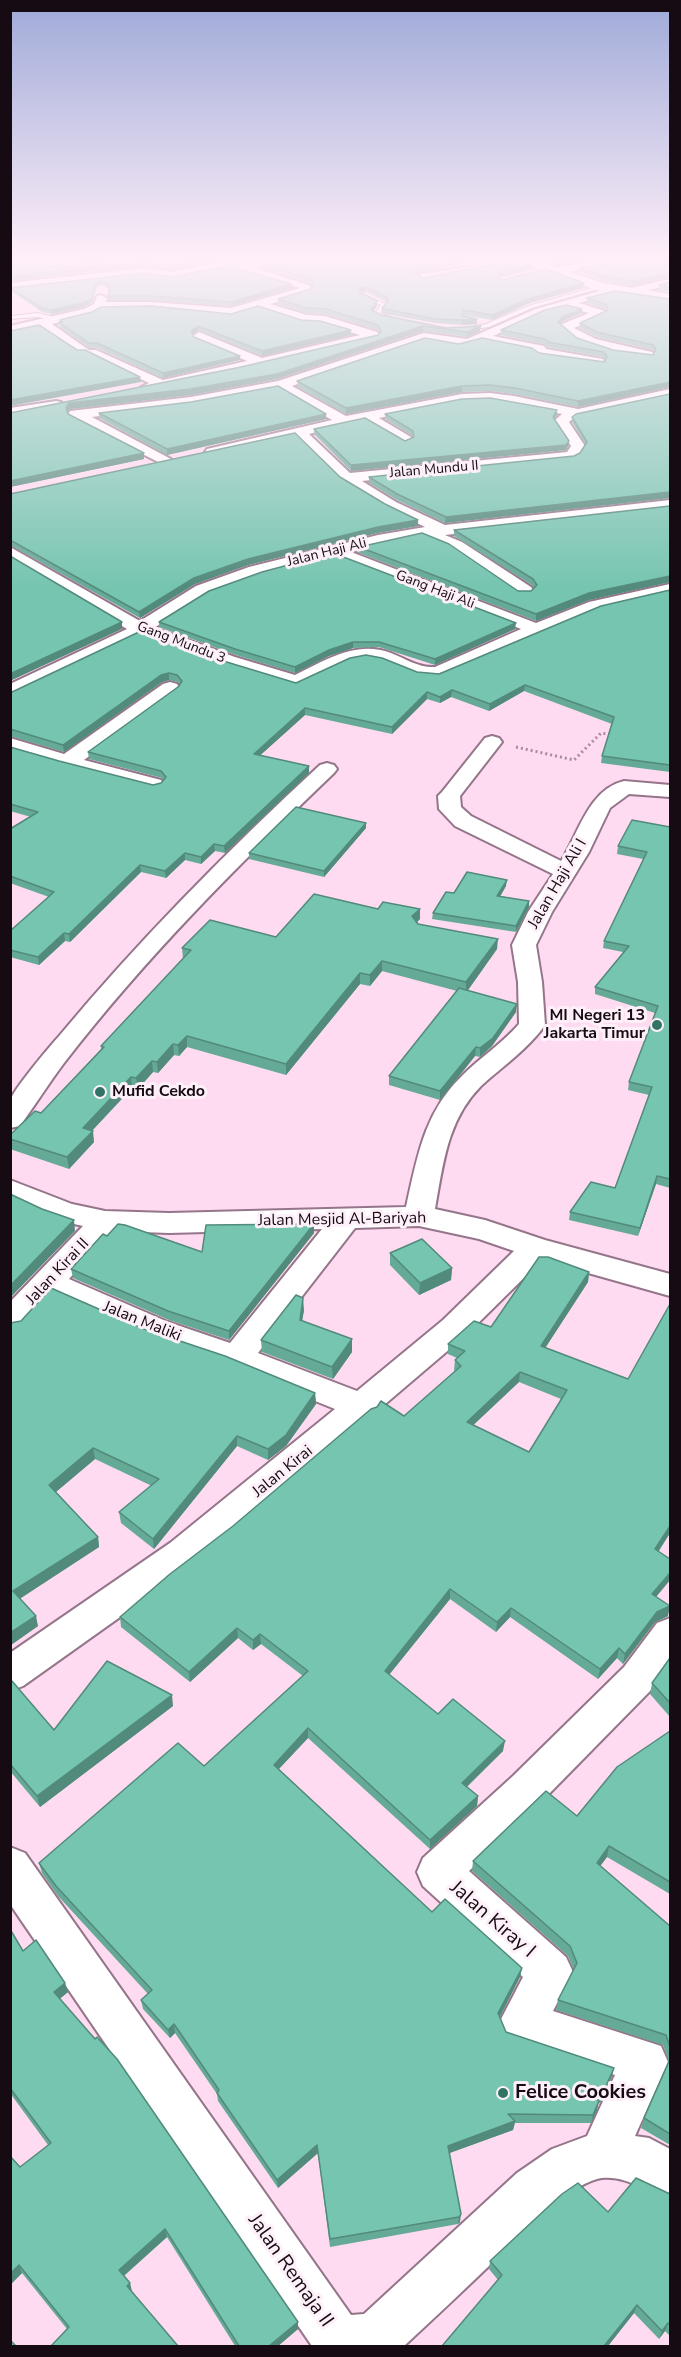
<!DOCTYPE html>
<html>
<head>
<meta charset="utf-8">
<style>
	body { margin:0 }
	#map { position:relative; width:681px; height:2357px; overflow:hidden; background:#ffdbf2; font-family:"Nunito Sans",sans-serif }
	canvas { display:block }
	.frame { position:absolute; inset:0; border:12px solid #160b13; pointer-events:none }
</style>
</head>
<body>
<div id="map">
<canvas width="681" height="2357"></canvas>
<div class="frame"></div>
</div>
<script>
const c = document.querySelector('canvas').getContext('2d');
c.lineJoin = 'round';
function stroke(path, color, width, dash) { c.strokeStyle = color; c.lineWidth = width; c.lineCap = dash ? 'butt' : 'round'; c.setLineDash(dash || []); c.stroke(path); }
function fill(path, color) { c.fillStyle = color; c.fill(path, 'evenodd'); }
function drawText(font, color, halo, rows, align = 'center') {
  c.font = font + ' "Nunito Sans",sans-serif'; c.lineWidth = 6; c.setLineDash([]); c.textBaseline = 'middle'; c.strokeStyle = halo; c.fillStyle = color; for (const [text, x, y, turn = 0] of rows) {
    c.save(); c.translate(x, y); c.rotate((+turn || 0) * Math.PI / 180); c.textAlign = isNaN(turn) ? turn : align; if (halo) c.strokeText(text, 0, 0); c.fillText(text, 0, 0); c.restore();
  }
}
const service = new Path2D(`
	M599 286 604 287 532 308 489 327 463 331 460 329 486 324 528 306Z
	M361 294 386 304 380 313 393 318V320L374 315 381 305 361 296Z
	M37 313 63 319 60 321 37 317 10 319 12 316Z`);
const minor = new Path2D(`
	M236 259H277L255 268 311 286 310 292 270 304 307 315 325 316 377 332 379 335 377 338 148 391 141 387 149 383 86 353H79L40 327 10 334V326L84 309 94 304 97 296 101 295 107 298 106 302H151L231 308 300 288 239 270V265L171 278 144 274 10 289V283L144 268 171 272ZM151 308 231 316 258 308 302 322 320 323 360 335 262 358 199 332 193 336 195 339 247 361 163 380 96 350H89L52 324 92 314 101 309Z
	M612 259H643L638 262 550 274 545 271 550 268Z
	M653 259 670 260V266L654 261Z
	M473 266 477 267V271L422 280 416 277 422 274Z
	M670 279V285L627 295 621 292 623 290Z
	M614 287 618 288V292L579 303 605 311V315L574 328 596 339 652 352 654 355 652 358 648 359C620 353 579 351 560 327L562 324 589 313 566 307 544 313 493 336 544 346 546 349 603 359 604 362 603 365 539 356 533 351 482 341 459 347 425 341 292 386 346 416 462 394 490 393 514 396 578 409 670 389V397L575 417 569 422 585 446 578 458 573 460 362 481 396 502 445 525 670 500V510L445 535 462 542 531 587 534 591 531 595H519L450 548 422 537 351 552 536 623 589 602 670 584V594L600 610 438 679C408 680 389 659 366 659 344 658 319 682 297 688L221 665 141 635 10 698V684L127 629 10 559V547L140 621 196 586 249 567 378 535 425 527 386 508 341 481 296 437 212 456 207 455 205 452 207 449 332 420 279 389 191 405 92 417 171 459 173 462 171 465 166 466 70 417 68 414 70 411 191 397 278 381 424 333 467 339 536 309ZM490 401 562 414 554 421 571 446 567 452 350 473 309 434 365 421 406 444 413 440 411 437 379 418 462 402ZM333 556 521 629 435 667C419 668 406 659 391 653 356 640 326 660 295 675L235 657 154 628 208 594 261 575Z
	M56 401 61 402 63 405 61 408 10 416V408Z
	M170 682 177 684 180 688 177 692 84 760 161 780 164 784 161 788 154 790 147 788 60 766 10 751V738L64 754 163 684Z
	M492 736 499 738 502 742 460 796 461 807 471 816 561 861C579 833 588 790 624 781L670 785V797L629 794 610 808 589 852 552 912 536 945 542 982 545 1025C528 1049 503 1066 481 1086 447 1120 443 1165 435 1209L485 1220 545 1240 670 1274V1296L542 1260 465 1336 377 1411 375 1416 370 1417 196 1563 23 1686 10 1691V1653L170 1543 335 1409 226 1365 146 1338 52 1296 21 1330 10 1333V1302L83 1226 56 1220 10 1201V1180L72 1204 105 1211 169 1213 406 1207C417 1158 424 1113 461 1077 479 1058 502 1044 519 1024L518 982 512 945 528 912 553 874 455 826 439 809 438 796 442 792 485 738ZM419 1226 479 1239 514 1251 443 1320 357 1391 258 1353 355 1228ZM322 1229 230 1343 168 1322 69 1279 112 1231 169 1233Z
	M327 763 334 765 337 769 334 773C239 864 145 958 64 1063 49 1083 35 1105 20 1126L10 1128C10 1120 9 1109 10 1101 13 1090 50 1046 60 1035 140 939 228 850 320 765Z
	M670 1618V1663L650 1691 541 1802 469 1871 566 1957 573 1972 553 2011 661 2046 668 2062 635 2136 649 2138 670 2149V2201C648 2194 628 2175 602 2178 568 2183 516 2240 491 2264 462 2292 433 2319 404 2346H312L10 1904V1847L25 1853 351 2315 364 2314 517 2173 552 2149 587 2136 615 2075 505 2039 499 2023 523 1977 423 1886 417 1872 423 1858 513 1776 624 1667 657 1623Z`);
const tertiary = new Path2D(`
	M513 259H532L603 283 670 294V302L596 290Z`);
stroke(service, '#94758a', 2);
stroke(minor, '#94758a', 4);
stroke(tertiary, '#94758a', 3);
stroke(new Path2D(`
	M516 747 574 760 601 733 613 735`), '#a78c9d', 3, [2, 3]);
fill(service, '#fff');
fill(minor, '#fff');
fill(tertiary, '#fff');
fill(new Path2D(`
	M61 259H223L171 270 144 266 104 270V266L65 263Z
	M271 259H486L422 272 417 275 423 278 533 269 498 278 502 280 584 283 583 288 527 304 492 320 463 315 477 319V324L462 325 436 323 385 314 382 312V308L387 302 366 292 360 293 377 301V306L373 311 381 315 446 328 480 331 467 337 423 331 277 379 191 395 70 409 67 411 68 414 144 453V459L10 487V413L241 367 378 335 379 333 378 330 326 314 307 313 278 304V299L311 289 312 285 262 268 261 263Z
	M540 259H594L556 265Z
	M670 263V278L669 277 632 286 604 281 579 272V268Z
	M238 269 292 284V288L231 306 151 300H108L109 289 101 285 96 287 92 302 83 307 52 314 42 312 11 291 10 288 171 277Z
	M670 282V292L659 290V285Z
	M587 298 670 299V388V387L578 407 514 394 490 391 462 392 346 414 298 387 297 381 459 344 605 362V360L603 357 547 347 544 344 500 335 501 330 582 313 561 322 560 324 577 338 613 350 653 355 655 352 653 350 597 337 579 328 580 323 606 311V309L587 303Z
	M92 312 351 335 262 356 198 330 192 334 194 337 240 356V360L163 378 97 348H90L60 327 59 322H60V320Z
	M670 394V498L445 523 397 500 369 483V477L574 456 580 453 586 445 572 422V417Z
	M99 413 326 414V419L167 455 99 418Z
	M385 414 557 415 554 420 568 446 566 450 351 471 314 434V429L405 441 413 437V436L385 419Z
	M340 477 418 526 377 533 248 565 195 584 140 618 10 545V494Z
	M670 506V583V582L589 600 536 621 359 553V547L518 591H531L534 588 532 585 454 536V530Z
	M670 590V772L601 763 602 756 612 724 524 691 489 711 451 697 440 703 427 699 392 734 305 715 260 755 309 766V773L225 853 215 851 201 864 185 860 166 878 141 872 70 942 65 941 39 965 10 957V931L49 897 10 883V829L31 817 10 811V747L59 761 153 785 161 783 163 780 162 778 89 759 88 752 178 687 180 685 178 682 169 680 162 682 64 752 10 736V693L220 660 296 683 417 672 439 674Z
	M159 622 515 629 435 665 379 647 353 648 329 656 295 673 236 655 159 627Z
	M366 823V828L324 877 249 859V853Z
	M670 827V1188L656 1184 638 1236 569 1220 570 1212 615 1188 649 1095 628 1090 629 1082 655 1013 595 994V987L623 952 603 948 604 941 643 859 617 854 618 846Z
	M506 886 500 896 529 901V907L516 932 432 919 433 913 454 893Z
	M420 919 417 922 418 924 497 949 467 991 516 1012 492 1046 480 1057 475 1056 440 1100 389 1085V1076L457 991 382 971 370 986 360 984 286 1075 187 1047 179 1056 174 1055 158 1073 153 1072 138 1089 132 1088 92 1131 94 1142 69 1169 10 1149V1135L41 1113 101 1049V1046L183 959 182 948Z
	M314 1224V1233L229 1340 169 1320 73 1278 71 1269 107 1236 202 1252Z
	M390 1253 452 1268 451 1280 419 1295 390 1265Z
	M589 1272 588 1282 545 1348 670 1533 659 1551 670 1580 656 1597 668 1616 655 1622 623 1664 617 1658 598 1679 510 1617 496 1632 450 1599 389 1675 438 1714 503 1751 467 1787 478 1796 477 1806 430 1849 308 1738 279 1769 432 1912 522 1968 520 1977 500 2017 506 2032 612 2076 600 2103H598L597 2110 591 2123H515L513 2130 449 2153 460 2222 458 2224 330 2247 318 2153 278 2188 218 2101 217 2094 175 2033 170 2038 143 2009 141 2000 148 1994 58 1896 42 1873 39 1863 204 1766 303 1676 261 1644 253 1650 238 1638 190 1682 121 1627 120 1617 404 1416 455 1371 454 1370 455 1360 457 1358 448 1354V1344L491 1327ZM519 1382 561 1399 529 1452 473 1425Z
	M304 1310 302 1321 352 1339V1352L333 1379 262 1352 261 1340Z
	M10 1323 144 1329 315 1393 316 1404 286 1446 268 1460 237 1446 154 1549 121 1523 119 1512 152 1486 95 1459 56 1492 98 1537 99 1547 20 1598 38 1626 11 1645Z
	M670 1658V1717L650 1694 652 1683Z
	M10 1682 54 1730 173 1706 40 1807 10 1771Z
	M670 1731V1894L607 1857 600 1866 670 1926V2145L641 2128 644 2118 669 2061 663 2045 556 2010 558 2000 574 1970 568 1956 472 1871 473 1861 577 1816Z
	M10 1929 23 1951 65 1983 68 1992 59 1999 298 2329 278 2346H235L167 2237 124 2276 131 2291 67 2329 22 2273 10 2285 20 2167 48 2145 10 2093Z
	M670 2194V2336L665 2331 659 2339 634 2313 608 2346H442L498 2280 489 2269 490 2261 608 2212Z`), '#65a997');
fill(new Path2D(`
	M201 259H223L171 270V265Z
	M463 259H486L422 272 414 278V273L422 267Z
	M564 259H594L556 265 557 260Z
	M143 261 144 266 104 270V266Z
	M533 264V269L497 278 498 273Z
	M103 266 104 270 10 281V276Z
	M670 272 669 277 632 286 633 281Z
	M101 281V285L96 287 92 302 83 307 52 314 51 310Z
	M584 283 583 288 527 304 492 320V315L528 299Z
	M292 284V288L231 306V302Z
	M366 287V292L360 293 359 297 360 288Z
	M377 301V306L371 315V310Z
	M582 309V313L561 322 558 327V322L562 317Z
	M477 319V324L462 325V320Z
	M198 326V330L191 336V331Z
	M423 326V331L277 379 191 395 70 409 66 413V407L69 403 190 389Z
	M481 326 480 331 467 337V332Z
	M351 330V335L262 356V351Z
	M240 356V360L163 378V373Z
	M140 377 141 382 10 406V400Z
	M670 382V387L578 407V401Z
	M462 386V392L346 414V408Z
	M557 410V415L552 422 553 417Z
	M326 414V419L167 455V449Z
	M569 441 568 446 566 450 351 471V465Z
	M144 453V459L10 487V481Z
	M670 492V498L445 523 446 517Z
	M418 520V526L377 533 248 565 195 584 140 618 139 612 194 578 248 559 378 527Z
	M670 576V582L589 600 536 621V614L589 593Z
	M122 622V629L10 681V674Z
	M516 623 515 629 435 665V659Z
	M353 642V648L329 656 295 673V667L329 650Z
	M169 673V680L162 682 64 752 63 745 161 675Z
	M525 685 524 691 489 711 490 704Z
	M452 690 451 697 440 703V697Z
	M427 692V699L392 734V727Z
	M305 708V715L254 761V754Z
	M309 766V773L225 853 224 846Z
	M366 823V828L324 877V871Z
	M214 844 215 851 201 864V857Z
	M185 853V860L166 878 165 871Z
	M140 865 141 872 70 942 69 934Z
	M507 880 506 886 497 902V896Z
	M529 901V907L516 932V926Z
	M420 909V919L412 927V916Z
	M64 933 65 941 39 965 38 957Z
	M498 939 497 949 466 993V982Z
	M382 961V971L370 986V975Z
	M360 973V984L286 1075V1064Z
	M517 1004 516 1012 492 1046 480 1057V1048Z
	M187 1036V1047L179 1056 178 1045Z
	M173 1044 174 1055 158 1073 157 1062Z
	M476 1047 475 1056 440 1100V1091Z
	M152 1061 153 1072 138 1089 136 1078Z
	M131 1077 132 1088 84 1139 83 1128Z
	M93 1131 94 1142 69 1169 67 1157Z
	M657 1176 656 1184 638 1236 640 1228Z
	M74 1220 75 1231 10 1298V1286Z
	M314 1224V1233L229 1340V1331Z
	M452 1268 451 1280 419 1295 420 1283Z
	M589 1272 588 1282 540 1356 541 1346Z
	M303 1298 304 1310 300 1333V1320Z
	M352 1339V1352L333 1379 332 1367Z
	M520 1372 519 1382 466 1432 467 1422Z
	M315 1393 316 1404 286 1446 268 1460V1449Z
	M237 1436V1446L154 1549 153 1539Z
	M93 1448 95 1459 51 1496 49 1485Z
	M670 1526V1533L653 1559 655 1549Z
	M98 1537 99 1547 15 1602 13 1591Z
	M670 1573V1580L650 1604 652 1594Z
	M450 1589V1599L384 1681 385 1671Z
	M670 1606 668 1616 655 1622 623 1664 625 1654 657 1612Z
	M511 1608 510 1617 496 1632 497 1622Z
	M36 1616 38 1626 11 1645 10 1633Z
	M237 1628 238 1638 190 1682 189 1672Z
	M260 1634 261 1644 253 1650V1640Z
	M619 1648 617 1658 598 1679 600 1669Z
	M172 1695 173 1706 40 1807 37 1796Z
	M308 1728V1738L274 1774V1765Z
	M505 1741 503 1751 461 1792 462 1783Z
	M478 1796 477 1806 430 1849V1840Z
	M609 1846 607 1857 595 1873 597 1863Z
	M522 1968 520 1977 497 2022 498 2013Z
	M65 1983 68 1992 56 2002 54 1992Z
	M174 2024 175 2033 170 2038 168 2030Z
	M614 2068 612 2076 600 2103 602 2095Z
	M599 2101 597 2110 591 2123 593 2115Z
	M515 2121 513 2130 447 2154 448 2146Z
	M317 2145 318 2153 278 2188 277 2180Z
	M461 2214 460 2222 458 2224 459 2217Z
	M165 2229 167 2237 121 2278 119 2270Z
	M19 2265 22 2273 10 2285V2274Z
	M130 2283 132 2291 129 2294 127 2286Z
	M637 2305 634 2313 608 2346H604Z
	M298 2322V2329L278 2346H269Z
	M668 2323 665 2331 659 2339 662 2331Z`), '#528a7b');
const building = new Path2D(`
	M10 259H54L63 266H103L10 276Z
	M77 259H201L171 265 143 261 104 266 106 264 104 261Z
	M271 259H463L422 267 414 273 423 278 520 259 533 264 498 273 497 277 502 280 546 269 584 283 528 299 492 315 463 310 462 316 477 319 462 320 436 319 385 309 382 308 388 301 387 297 366 287 360 288 359 292 377 301 371 310 381 315 446 328 481 326 467 332 423 326 277 374 190 389 69 403 66 407 68 414 144 453 10 481V413L241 367 378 335 381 331 378 325 326 309 307 308 278 299 311 289 313 282 312 279 261 263Z
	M639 259H656L670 263V273L633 281 604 276 579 268Z
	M237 264 238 269 292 284 231 302 151 296H108L110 285 101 281 96 284 92 299 83 303 51 310 42 308 10 288 144 273 171 277Z
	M670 282V288L659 285Z
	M615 291 670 299V382L578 401 515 388 490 385 462 386 346 408 297 381 425 338 459 344 482 338 532 348 539 353 605 362 607 356 604 352 548 342 545 339 501 330 545 310 566 305 582 309 562 317 558 322 577 338 613 350 653 355 656 349 653 345 597 332 580 323 608 310 606 304 587 298Z
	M151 306 231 314 258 306 301 320 320 321 351 330 262 351 198 326 191 331 194 337 240 356 163 373 97 343H89L59 322H63L60 320 92 312 101 307Z
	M39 325 77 350H85L140 377 10 400V331Z
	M278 386 326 414 167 449 99 413 191 402Z
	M670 394V492L446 517 397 494 369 477 574 456 580 453 587 442 572 417 576 414Z
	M490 398 557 410 553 417 569 441 566 445 351 465 314 429 365 418 405 441 414 437 413 431 385 414 462 399Z
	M295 433 340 477 385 504 418 520 378 527 248 559 194 578 139 612 10 540V494Z
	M670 506V576L589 593 536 614 359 547 422 533 449 544 518 591H531L537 585 533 579 454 530Z
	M333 553 516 623 435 659 379 642H353L329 650 295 667 235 649 159 622 209 591 262 572Z
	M10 556 122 622 10 674Z
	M670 590V765L602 756 614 717 525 685 490 704 452 690 440 697 427 692 392 727 305 708 254 754 309 766 224 846 214 844 201 857 185 853 165 871 140 865 69 934 64 933 38 957 10 950V931L54 892 10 876V829L38 812 10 804V747L59 761 153 785 161 783 166 777 161 771 88 752 178 687 182 681 177 675 169 673 161 675 63 745 10 729V693L141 631 220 660 296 683 350 658 366 655 382 658 417 672 439 674 601 606Z
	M296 807 366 823 324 871 249 853Z
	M632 820 670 827V1179L657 1176 640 1228 570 1212 591 1182 615 1188 652 1087 629 1082 658 1006 595 987 629 946 604 941 647 852 618 846Z
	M467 872 507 880 497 896 529 901 516 926 433 913 446 892 454 893Z
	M314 894 378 909 383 902 420 909 412 916 418 924 498 939 466 982 382 961 370 975 360 973 286 1064 187 1036 178 1045 173 1044 157 1062 152 1061 136 1078 131 1077 83 1128 93 1131 67 1157 10 1139V1135L35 1111 41 1113 104 1047 101 1046 191 950 182 948 210 920 276 937Z
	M459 988 517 1004 493 1038 480 1048 476 1047 440 1091 389 1076Z
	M10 1194 42 1209 74 1220 10 1286Z
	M118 1224 125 1225 202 1252 206 1225 314 1224 229 1331 168 1311 71 1269 103 1234 107 1236Z
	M422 1239 452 1268 420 1283 390 1253Z
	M539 1257H548L589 1272 541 1346 628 1379 670 1304V1526L655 1549 670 1559V1573L652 1594 670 1606 657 1612 625 1654 619 1648 600 1669 511 1608 497 1622 450 1589 385 1671 438 1714 453 1699 505 1741 462 1783 478 1796 430 1840 308 1728 274 1765 432 1912 445 1899 522 1968 498 2013 506 2032 614 2068 602 2095 599 2093 595 2098 599 2101 593 2115 508 2114 515 2121 448 2146 461 2214 459 2217 330 2239 317 2145 277 2180 217 2093 219 2090 174 2024 168 2030 141 2000 152 1990 56 1886 39 1863 178 1743 204 1766 308 1671 260 1634 253 1640 237 1628 189 1672 120 1617 170 1574 233 1526 371 1409 377 1407 381 1401 404 1416 461 1366 455 1360 465 1351 448 1344 474 1321 491 1327ZM520 1372 567 1390 529 1452 467 1422Z
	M51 1288 144 1329 225 1356 315 1393 286 1435 268 1449 237 1436 153 1539 119 1512 159 1479 93 1448 49 1485 98 1537 13 1591 36 1616 10 1633V1323L21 1321Z
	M296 1295 303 1298 300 1320 352 1339 332 1367 261 1340Z
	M670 1658V1703L652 1683Z
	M107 1661 172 1695 37 1796 10 1764V1682L12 1681 54 1730Z
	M670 1731V1882L609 1846 597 1863 670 1926V2047L666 2035 558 2000 577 1963 570 1946 473 1861 546 1791 577 1816 617 1767Z
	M10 1929 23 1951 36 1940 65 1983 54 1992 95 2039 97 2037 117 2059 298 2322 269 2346H239L165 2229 119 2270 130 2283 127 2286 178 2346H51L69 2327 19 2265 10 2274V2156L20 2167 51 2143 10 2088Z
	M670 2059V2134L644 2118Z
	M636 2178 670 2194V2325L668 2323 662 2331 637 2305 604 2346H442L502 2275 490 2261 562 2194 578 2183 608 2212Z
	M10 2340 16 2346H10Z`);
fill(building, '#75c5b0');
stroke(building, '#528a7b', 1.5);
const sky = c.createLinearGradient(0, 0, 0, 589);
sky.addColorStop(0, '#9faad8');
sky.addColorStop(0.44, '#ffeff9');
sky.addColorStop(1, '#ffeff900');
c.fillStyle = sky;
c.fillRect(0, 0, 681, 589);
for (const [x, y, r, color] of [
	[657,1025,6,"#317364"],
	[100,1092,6,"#317364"],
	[503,2093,6,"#317364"]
]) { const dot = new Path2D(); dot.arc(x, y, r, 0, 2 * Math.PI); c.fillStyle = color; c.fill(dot); stroke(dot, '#fef0f9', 2); }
drawText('14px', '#160b13', '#fef0f9', [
	["Jalan Mundu II",434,470,-5],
	["Jalan Haji Ali",327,553,-14],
	["Gang Haji Ali",435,590,21],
	["Gang Mundu 3",181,643,21]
]);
drawText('16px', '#160b13', '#fef0f9', [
	["Jalan Haji Ali I",558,884,-60],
	["Jalan Mesjid Al-Bariyah",342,1220,-1],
	["Jalan Kirai II",58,1272,-47],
	["Jalan Maliki",142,1322,22],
	["Jalan Kirai",283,1472,-39]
]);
drawText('bold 16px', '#160b13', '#fef0f9', [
	["MI Negeri 13",645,1016],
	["Jakarta Timur",645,1034],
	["Mufid Cekdo",112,1092,"left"]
], 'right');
drawText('20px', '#160b13', '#fef0f9', [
	["Jalan Kiray I",492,1920,41],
	["Jalan Remaja II",290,2271,55]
]);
drawText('bold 20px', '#160b13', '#fef0f9', [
	["Felice Cookies",515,2093]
], 'left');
</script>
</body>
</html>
